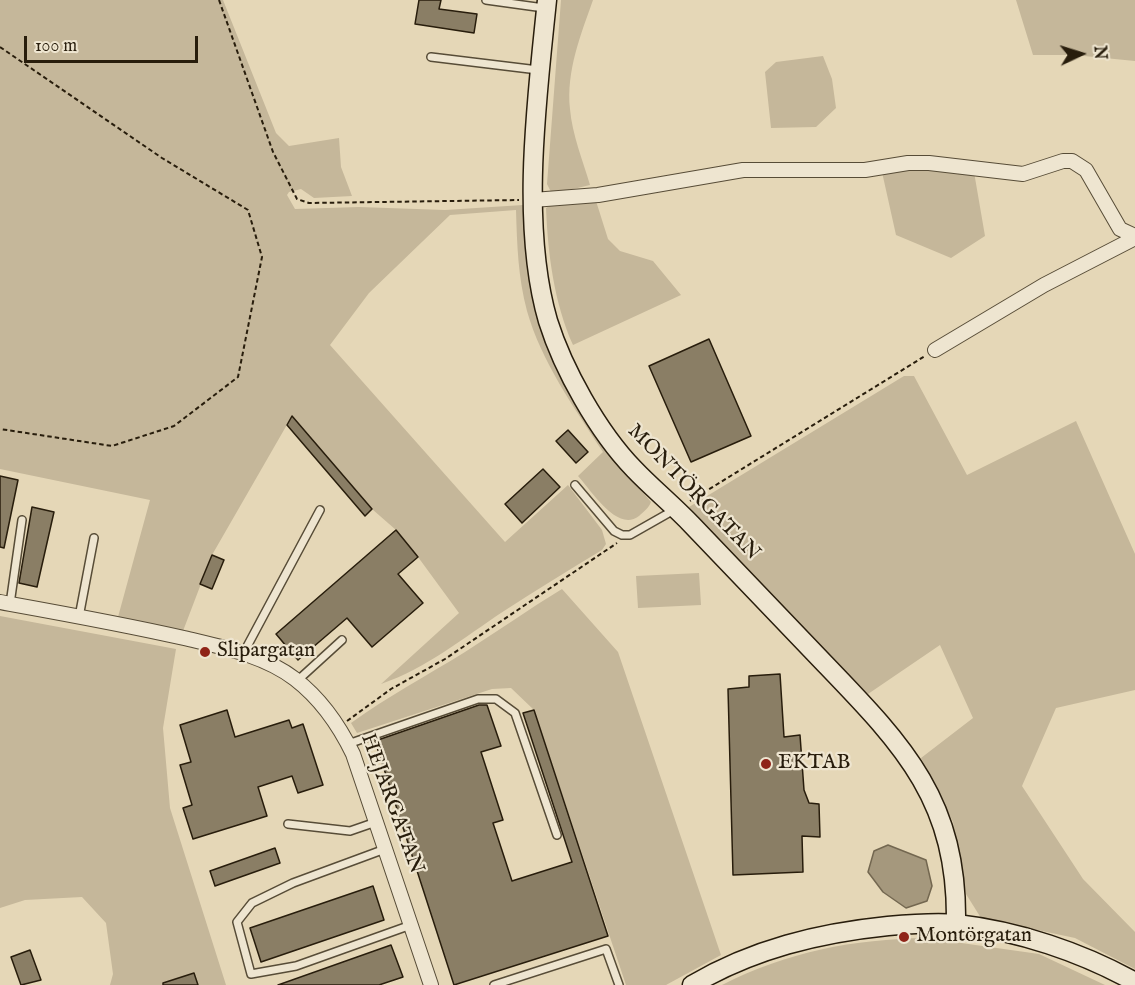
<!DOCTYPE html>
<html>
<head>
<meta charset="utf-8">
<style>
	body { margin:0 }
	#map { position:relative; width:1135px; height:985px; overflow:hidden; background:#e5d7b7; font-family:"IM FELL English",serif }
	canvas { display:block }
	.north { position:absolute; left:1051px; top:24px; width:60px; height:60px; -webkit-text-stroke:4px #eee5d0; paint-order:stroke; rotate:86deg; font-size:16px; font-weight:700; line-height:24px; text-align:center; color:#281d0c }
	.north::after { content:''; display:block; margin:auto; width:21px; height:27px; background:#281d0c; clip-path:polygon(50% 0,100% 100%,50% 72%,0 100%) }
	.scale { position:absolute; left:24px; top:36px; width:174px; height:27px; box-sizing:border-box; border:3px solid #281d0c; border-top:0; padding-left:8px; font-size:18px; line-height:21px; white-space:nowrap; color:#281d0c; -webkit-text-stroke:4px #eee5d0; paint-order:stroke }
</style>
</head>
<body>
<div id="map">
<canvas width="1135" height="985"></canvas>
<div class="north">N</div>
<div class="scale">100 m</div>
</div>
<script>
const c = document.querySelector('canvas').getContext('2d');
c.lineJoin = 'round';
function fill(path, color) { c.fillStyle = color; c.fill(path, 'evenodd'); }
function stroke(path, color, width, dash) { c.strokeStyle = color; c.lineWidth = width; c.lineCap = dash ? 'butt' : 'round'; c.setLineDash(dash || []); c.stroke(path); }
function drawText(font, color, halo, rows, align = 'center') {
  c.font = font + ' "IM FELL English",serif'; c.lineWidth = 4.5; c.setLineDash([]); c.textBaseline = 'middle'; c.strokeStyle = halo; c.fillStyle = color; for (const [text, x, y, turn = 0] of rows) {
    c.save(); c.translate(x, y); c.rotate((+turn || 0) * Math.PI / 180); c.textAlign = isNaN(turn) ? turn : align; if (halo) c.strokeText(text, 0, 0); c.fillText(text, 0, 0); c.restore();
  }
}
fill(new Path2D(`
	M0 0H223L276 133 289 146 339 138 341 167 352 196 314 198 301 189 289 192 287 195 295 209 359 207 445 210 523 205 530 282 546 339 605 448 651 502C648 509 644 511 639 516 617 533 591 490 578 476L603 452C575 409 541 361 527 311 518 278 517 244 516 210L450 215 369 293 330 345 505 542 568 485 602 530 606 544 602 550C569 570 536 590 504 611 463 638 427 668 381 684L459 613 418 557 396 530 372 509 292 416 212 555 183 631 118 617 150 500 0 469Z
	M561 0H593C581 34 566 71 570 109 572 134 583 161 590 185L552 194 547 184Z
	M1016 0H1135V61L1074 55H1033Z
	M823 56 832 79 836 108 816 127 771 128 765 72 776 62Z
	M909 167 974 172 985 236 951 258 896 235 882 172Z
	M596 201 608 239 620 251 653 261 681 295 573 345C554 302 548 255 546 208L554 203Z
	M904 376H914L967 475 1076 421 1135 554V690L1056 708 1022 786 1083 879 1135 932V969L1075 938 981 918 966 894 953 822 921 758 973 718 940 645 868 694 695 516 689 507Z
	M699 573 701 605 638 608 636 576Z
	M562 589 618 652 721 955 666 985H626L534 710 511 688 492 689 357 733 351 723C387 697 426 676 465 652 498 631 529 609 562 589Z
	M0 616 176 649 163 728 170 808 226 985H110L113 974 106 923 82 897 25 900 0 908Z
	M926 938 1039 954 1105 985H722C786 952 854 939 926 938Z`), '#c5b79a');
const water = new Path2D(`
	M888 845 926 860 932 886 927 901 906 908 883 892 868 872 874 851Z`);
fill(water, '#a5987d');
stroke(water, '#736750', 1.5);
const building = new Path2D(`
	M419 0H441L439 9 477 14 474 33 415 24Z
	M709 339 751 436 691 462 649 366Z
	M292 416 372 509 365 516 287 425Z
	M568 430 588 452 576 463 556 441Z
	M543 469 560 487 522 523 505 504Z
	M0 476 18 480 4 548 0 547Z
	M32 507 54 512 37 587 19 583Z
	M396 530 418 557 398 574 423 603 372 647 347 618 298 660 276 634Z
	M212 555 224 560 212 589 200 584Z
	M780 674 784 737 800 735 804 790 809 803 819 804 820 837 802 836 803 872 733 875 728 689 749 687V676Z
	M479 705H487L501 746 481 752 503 820 493 823 512 881 572 862 523 713 534 710 608 936 454 985 375 741Z
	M227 710 235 737 289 720 292 728 303 724 323 785 298 793 292 776 258 787 267 816 193 839 183 808 192 805 180 765 191 762 180 725Z
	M275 848 280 863 215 886 210 871Z
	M373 886 384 920 261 962 250 928Z
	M391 945 403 977 379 985H278Z
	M30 950 41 980 21 985 11 957Z
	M194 973 198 985H163V983Z`);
fill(building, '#8a7e65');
stroke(building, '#281d0c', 1.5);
const lane = new Path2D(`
	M486 0 544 8
	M431 57 538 70
	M575 485 614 531 622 535H630L674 510
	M10 604 22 520
	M79 617 94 538
	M243 654 320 510
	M297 681 342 640
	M348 744 478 699H496L515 713 557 835
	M288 824 350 831 376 822
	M385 849 293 883 252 903 237 922 251 974 296 966 411 925
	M494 985 606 949 619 985`);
const street = new Path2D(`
	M533 200 598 195 743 170H865L908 163H929L1023 174 1063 161H1072L1086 170 1120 229 1135 236
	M935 350 1044 285 1135 238
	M0 602C61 613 123 624 184 638 221 647 264 655 295 679 321 699 339 725 353 754L431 985`);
const secondary = new Path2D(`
	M547 0C537 98 520 225 548 321 563 369 598 432 634 469 652 488 673 505 692 525 736 571 781 618 826 665 905 747 958 802 956 924
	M692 985C753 949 819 933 888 926 910 924 935 922 957 924 1018 931 1081 952 1135 982`);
stroke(lane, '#574c37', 10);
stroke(street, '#574c37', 16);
stroke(secondary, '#281d0c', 21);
stroke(new Path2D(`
	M219 0 273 152 297 199 309 203 519 200
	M0 47 162 158 248 210 262 257 238 377 174 426 112 446 0 429
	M690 501 925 356
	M347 721 391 689 445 659 617 543`), '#281d0c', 2, [4.5, 3]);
stroke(lane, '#eee5d0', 7);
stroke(street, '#eee5d0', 14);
stroke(secondary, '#eee5d0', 18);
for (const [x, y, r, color] of [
	[205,652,6,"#8f2418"],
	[766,764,6,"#8f2418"],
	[904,937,6,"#8f2418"]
]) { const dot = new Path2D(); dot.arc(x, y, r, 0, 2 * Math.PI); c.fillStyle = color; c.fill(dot); stroke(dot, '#eee5d0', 2); }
drawText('21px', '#281d0c', '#eee5d0', [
	["MONTÖRGATAN",693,493,46],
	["HEJARGATAN",391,804,70]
]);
drawText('21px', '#281d0c', '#eee5d0', [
	["Slipargatan",217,652],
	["EKTAB",778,764],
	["Montörgatan",916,937]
], 'left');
</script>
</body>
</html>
